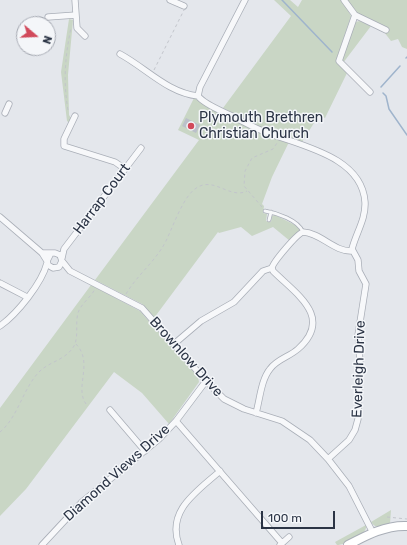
<!DOCTYPE html>
<style>
body{margin:0}
#map{position:relative;width:407px;height:545px;overflow:hidden;background:#e4e7ec;font-family:Rubik,sans-serif}
canvas{display:block}
.north{position:absolute;left:16px;top:16px;width:40px;height:40px;box-sizing:border-box;background:#f4f6f9;border:1px solid #a4a8b1;border-radius:50%;rotate:109deg;font-size:11px;font-weight:700;line-height:16px;text-align:center;color:#2b3445}
.north::after{content:'';display:block;margin:auto;width:14px;height:18px;background:#d1495b;clip-path:polygon(50% 0,100% 100%,50% 72%,0 100%)}
.scale{position:absolute;left:261px;top:511px;width:74px;height:18px;box-sizing:border-box;border:2px solid #2b3445;border-top:0;padding-left:5px;font-size:12px;line-height:14px;white-space:nowrap;color:#2b3445;-webkit-text-stroke:3px #f4f6f9;paint-order:stroke}
</style>
<div id="map">
<canvas width="407" height="545"></canvas>
<div class="north">N</div>
<div class="scale">100 m</div>
</div>
<script>
const context = document.querySelector('canvas').getContext('2d');
context.lineJoin = 'round';
function paint(path, color) {
  context.fillStyle = color;
  context.fill(path, 'evenodd');
}
function strokePath(path, color, width, dash) {
  context.strokeStyle = color;
  context.lineWidth = width;
  context.lineCap = dash ? 'butt' : 'round';
  context.setLineDash(dash || []);
  context.stroke(path);
}
function write(font, color, halo, rows, align = 'center') {
  context.font = font + ' Rubik,sans-serif';
  context.lineWidth = 3;
  context.setLineDash([]);
  context.textBaseline = 'middle';
  context.strokeStyle = halo;
  context.fillStyle = color;
  for (const [text, x, y, turn = 0] of rows) {
    context.save();
    context.translate(x, y);
    context.rotate((+turn || 0) * Math.PI / 180);
    context.textAlign = isNaN(turn) ? turn : align;
    if (halo) context.strokeText(text, 0, 0);
    context.fillText(text, 0, 0);
    context.restore();
  }
}
paint(new Path2D(`
 M274,0H290L298,7L302,0H342L351,16L337,58L347,73L325,118L319,115L302,142L263,128L223,108L291,16Z
 M346,0H407V49L402,47L398,39L391,41L384,32L358,14Z
 M69,19L73,20L68,75L69,115L71,118L70,123L67,121L61,72Z
 M360,21L371,26L343,63L342,61L355,22Z
 M194,98L254,130L289,142L272,177L262,204L264,206L263,213L267,214L266,221L271,222L272,216L275,215L297,226L300,231L290,241L273,227L252,236L241,227L219,233L218,232L154,318L142,304L95,280L199,140L178,130Z
 M91,285L140,311L198,377L199,382L169,424L142,393L114,372L26,489L0,516V408Z
 M391,510L390,524C383,526 376,530 371,522Z
 M366,525V528C364,536 345,545 337,545L335,542Z`), '#c9d6c5');
strokePath(new Path2D(`
 M282,0L332,52
 M406,58L407,57
 M381,87L400,66
 M383,93L386,96L389,109L407,135`), '#9fb4cc', 1.5);
paint(new Path2D(`
 M186,118L200,125L196,133L182,126Z`), '#bbc0ca');
const lane = new Path2D(`
 M265,211C277,213 298,220 303,232
 M269,220L271,212`);
const street = new Path2D(`
 M75,0L77,28L85,36
 M170,0L184,6
 M245,0L200,87L198,96C205,105 222,111 232,116C244,122 256,129 268,133C302,146 362,157 365,202C366,219 356,233 352,249L358,260L359,271L366,284L358,335L360,362L358,419L355,430L349,440L328,459
 M344,0L355,15L386,30
 M355,15L339,61L370,92
 M48,17L76,15
 M120,54C146,68 168,93 198,96
 M5,113L9,104
 M75,116L64,139V146L115,162L125,169
 M0,217L42,253L47,261
 M42,253H55L60,255L62,261L59,267L53,268L48,265L47,261L50,255
 M62,258L64,249L141,148
 M62,261L70,271L142,308L206,381L224,399L244,409L282,421L310,440L328,459L349,486L373,533
 M272,268C273,262 297,234 303,232C321,233 334,252 352,251
 M0,283L27,297
 M0,326C17,314 42,283 47,263
 M174,344L201,321L234,302L263,271L272,268
 M110,410L145,451
 M256,413C260,399 261,380 270,369C277,359 289,357 298,349C334,317 296,294 273,271L272,268
 M176,421L282,543
 M42,545L82,502L159,439L176,421L206,381
 M179,545C166,510 198,491 220,471
 M280,545L289,537`);
const secondary = new Path2D(`
 M348,545C367,535 386,525 407,526`);
strokePath(lane, '#a9aeb7', 4.5);
strokePath(street, '#a9aeb7', 7);
strokePath(secondary, '#a9aeb7', 10);
strokePath(new Path2D(`
 M154,70L184,10
 M68,110C63,82 65,56 71,28
 M262,207L244,186L245,171L252,158L273,149L277,143
 M126,294C136,277 151,265 162,248C172,233 182,193 200,186C216,179 231,199 247,191
 M76,344C94,363 74,387 86,404
 M0,432C18,417 22,391 38,373C49,361 65,361 74,346C79,336 75,324 78,313C80,305 91,297 95,289
 M387,517L407,519`), '#c2c5cb', 1, [3, 3]);
strokePath(lane, '#f7f8fa', 3);
strokePath(street, '#f7f8fa', 5.5);
strokePath(secondary, '#fff', 8);
for (const [x, y, r, color] of [
 [191,126,4,"#d1495b"]
]) {
  const dot = new Path2D();
  dot.arc(x, y, r, 0, 2 * Math.PI);
  context.fillStyle = color;
  context.fill(dot);
  strokePath(dot, '#f4f6f9', 1.5);
}
write('14px', '#2b3445', '#f4f6f9', [
 ["Plymouth Brethren",199,118],
 ["Christian Church",199,134]
], 'left');
write('14px', '#2b3445', '#f4f6f9', [
 ["Harrap Court",102,199,-53],
 ["Brownlow Drive",186,357,48],
 ["Everleigh Drive",359,369,-88],
 ["Diamond Views Drive",117,473,-42]
]);
</script>
